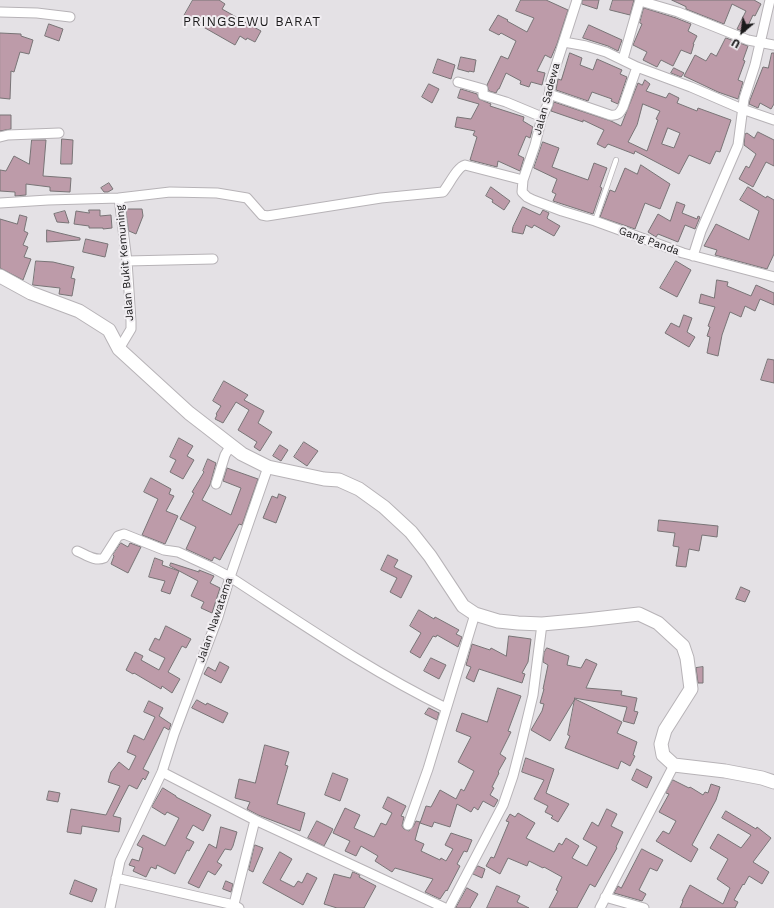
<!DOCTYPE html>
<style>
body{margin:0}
#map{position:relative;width:774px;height:908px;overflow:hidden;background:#e4e1e5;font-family:"Work Sans",sans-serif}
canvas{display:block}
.north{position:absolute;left:722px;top:12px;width:40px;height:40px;-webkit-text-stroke:3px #f1eef2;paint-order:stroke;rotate:209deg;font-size:11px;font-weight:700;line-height:16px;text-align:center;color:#1b1a1b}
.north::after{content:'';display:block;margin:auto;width:14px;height:18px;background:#1b1a1b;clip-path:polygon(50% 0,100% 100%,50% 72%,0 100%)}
</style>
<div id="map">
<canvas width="774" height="908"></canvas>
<div class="north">U</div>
</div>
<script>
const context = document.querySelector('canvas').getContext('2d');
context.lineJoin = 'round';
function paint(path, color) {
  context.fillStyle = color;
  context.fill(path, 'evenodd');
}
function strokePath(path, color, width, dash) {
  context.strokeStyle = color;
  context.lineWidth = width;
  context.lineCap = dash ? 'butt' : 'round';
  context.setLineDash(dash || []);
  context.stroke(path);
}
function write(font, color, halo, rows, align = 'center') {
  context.font = font + ' "Work Sans",sans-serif';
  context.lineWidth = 4;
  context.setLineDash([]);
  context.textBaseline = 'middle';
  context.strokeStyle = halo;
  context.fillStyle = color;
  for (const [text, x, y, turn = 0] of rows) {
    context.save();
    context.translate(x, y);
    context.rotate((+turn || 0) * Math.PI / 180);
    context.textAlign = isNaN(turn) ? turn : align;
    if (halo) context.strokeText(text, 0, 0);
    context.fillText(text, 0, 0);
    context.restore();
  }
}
const building = new Path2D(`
 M193,0H219L225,4L222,9L261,31L255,42L247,38L246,40L240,36L235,45L184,16Z
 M521,0H546L568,10L557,44L551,58L545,55L537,71L545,73L542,85L531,82L529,87L520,84L521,81L506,73L499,89H498L496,93L489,91L487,85L501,56L508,59L516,41L501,33L499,35L489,30L498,15L508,20L507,21L527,32L534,18L516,11Z
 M583,0H599L597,9L582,4Z
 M613,0H634L630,15L610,10Z
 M672,0H754L761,4L755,16L753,15L745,32L737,29L746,11L732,4L724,24L686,9V7Z
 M644,8L676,18L691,24L688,31L697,36L693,44H694L691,54L681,50L673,66L661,60L657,67L643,60L647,52L633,45L642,24L640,23Z
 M49,24L63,29L59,41L45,36Z
 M589,25L622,40L618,51L608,46L583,38Z
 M0,33L21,34V36L33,40L29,54L20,52L14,72L11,71L10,99L0,98Z
 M726,38L748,46L743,60L745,61L738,80L743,82L738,99L718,92L684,76L695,55L706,61L711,53L716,56Z
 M570,53L582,58L580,65L593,70L597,59L622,70L620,74L627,77L618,104L611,101L612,99L592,92L588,101L556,90L558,79L561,80Z
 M772,53H774V104L771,109L760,103L758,108L749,104L750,100L763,67L768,68Z
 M461,57L476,60L474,72L469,71V72L458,69Z
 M438,59L455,65L451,79L433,73Z
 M674,68L684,73L681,77L671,73Z
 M645,80L650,84L646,91L666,98L669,93L679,98L677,103L697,111L698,108L731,120L720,152L716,151L710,164L689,155L679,174L635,151L634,154L608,144L605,148L597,144L604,130L583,120V122L551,111L554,102L611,121L621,126L638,83L642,85ZM643,104L660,111L656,119L658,120L647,151L628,142L637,125ZM668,128L680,133L674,148L662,144Z
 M429,84L439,89L432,103L422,97Z
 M461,89L477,94L479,99L491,104L490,106L524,117L523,121L533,127L530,138L526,136L518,155L524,158L520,171L498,161L497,167L470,160L477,137L473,135L475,131L455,127L457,117L471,119L479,104L458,98Z
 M0,115H11V129L0,131Z
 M758,132L774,140V166L766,162L753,187L739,179L746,166L749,168L756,154L744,145L745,134L747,133L754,138Z
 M62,139L73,140L72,164H61Z
 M32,140H46L43,176L71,178L70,192L50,191V187L26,184V195L15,196V192L0,191V170L6,171L14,156L29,164Z
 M543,142L559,148L552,167L588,180L594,163L607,168L600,187L602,188L593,214L553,201L556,194L552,192L557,179L534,168Z
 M641,165L670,184L660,209L645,203L635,229L600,217L610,190L615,192L625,168L637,174Z
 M109,183L113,189L108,192H104L101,188Z
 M491,187L510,201L504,210L492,202L493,200L486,196Z
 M748,187L766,198L767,196L774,200V254L767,269L715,255L717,250L704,246L716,224L749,240L759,211L740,200Z
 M677,202L685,205L682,213L697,219L698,216L700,217L695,229L685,225L678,242L658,234L656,237L648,232L658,214L670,221Z
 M523,207L540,215L543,210L549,213L547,218L548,219L560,226L554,236L534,225L532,228L526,225L523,234L512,232L513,227Z
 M126,209H142L143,216L136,234L129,231Z
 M89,210H100V216L111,215L112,228L103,229V228H89V226L74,224L76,211L89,213Z
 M65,211L69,223L57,222L54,214Z
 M20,215L27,217L24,231L28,233L23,245L28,247L24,257L31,259L23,280L0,268V219L17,224Z
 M47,230L80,238V240L47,242Z
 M86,239L108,244L105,257L83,252Z
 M36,261L53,262L74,267L71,278L75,279L72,296L59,294L60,288L33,285Z
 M676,261L691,270L677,297L660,288Z
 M717,280L728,282L727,286L751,296L756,285L774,293V305L760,299L755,311L745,306L741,317L730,312L722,335L718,356L707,353L710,337L707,336L710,327L708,326L715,307L699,303L701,294L714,298Z
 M684,315L692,318L687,332L695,337L689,347L665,333L671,323L679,327Z
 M768,359L774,360V383L761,380Z
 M224,381L248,395L244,400L264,411L258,423L272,432L260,451L254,447L257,442L238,430L249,410L236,402L223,423L215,419L217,415L216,414L221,406L213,401Z
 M179,438L193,446L187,456L194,460L183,479L170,472L176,460L170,457Z
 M304,442L318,451L307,466L294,457Z
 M280,445L288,450L281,461L273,456Z
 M208,459L216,463L210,485L202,500L231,515L241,488L223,481L227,468L258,479L242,525L239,524L220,560L214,557L212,561L186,549L196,527L180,519L194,493L192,492L204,472L203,471Z
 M151,478L171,489L169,494L174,496L166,511L178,516L165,544L142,535L158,499L144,492Z
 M279,494L286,497L276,523L263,518L272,496L277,498Z
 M659,520L718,526L717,537L702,535L699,551L689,549L686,567L676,566L679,547L673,546L675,533L658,531Z
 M121,543L128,547L130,543L141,547L128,573L111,564L114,556L113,555Z
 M388,555L398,560L394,567L412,576L401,598L390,592L397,578L381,570Z
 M155,558L163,561L162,565L179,571L170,594L161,591L165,581L149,577Z
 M171,563L199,572V570L214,576L210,583L220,588L212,613L201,608L204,602L191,596L198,581L170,566Z
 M741,587L750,591L745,602L736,599Z
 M419,610L434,619L435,617L459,630L456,634L462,637L458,647L437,635L436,637L433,636L420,658L410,652L421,633L410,626Z
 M166,626L191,639L186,648L182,646L168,672L180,679L172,693L162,686L161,689L134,673L133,674L126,670L135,652L143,656L141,660L159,670L165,658L149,650L155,638L159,640Z
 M509,636L531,639L528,662L522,673L525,674L522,683L479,669L474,682L466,678L471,667L466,665L472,644L490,650L491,648L506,656Z
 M547,648L569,656L567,665L581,668L586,659L597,664L586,688L622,691L621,695L637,698L634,711L638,712L634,724L623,721L627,707L574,698L575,699L550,741L531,730L542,711L544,704L540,703L544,689H543L548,665L543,662L544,653Z
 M431,658L446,665L439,679L424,671Z
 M220,662L229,667L221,683L204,674L208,667L215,671Z
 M703,667V683H698L696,668Z
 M498,688L521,696L508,731L511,732L500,754L506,758L498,772L499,773L492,787L494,788L490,795L498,800L494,807L483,801L478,810L474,807L471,812L457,804L450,827L434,822L432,827L420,823L426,806L431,807L440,790L456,799L461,789L464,791L474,771L458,762L471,737L456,731L462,713L487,722Z
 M575,699L622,722L617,733L637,742L633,755L635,756L630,766L621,761L618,769L565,748L570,736L568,735Z
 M197,700L206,705L207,703L228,713L223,723L192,708Z
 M149,701L163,708L159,716L171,724L169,730L164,727L143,769L149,772L145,780L143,778L137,789L129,785L113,816L121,818L119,832L82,826L81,834L67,832L71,809L106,815L120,786L108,782L111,772L119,762L129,770L136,756L127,752L134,735L144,740L155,717L144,712Z
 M429,708L439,713L437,720L425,714Z
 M265,745L289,752L285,765L288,766L277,804L305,813L300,831L258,815L247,809L250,802L235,798L239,779L255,783Z
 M526,758L554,769L546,793L569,804L558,822L551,818L553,816L545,812L548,806L534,799L544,780L522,772Z
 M637,769L652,777L647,788L632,780Z
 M333,773L348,779L340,801L325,795Z
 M673,780L689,788L690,787L703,795L705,792L708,793L711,784L720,787L716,800L692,845L698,849L691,862L656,841L663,831L669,834L676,821L659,812L669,794L666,793Z
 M163,788L176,796V797L211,815L203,831L193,825L186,838L194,842L189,851L187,850L175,874L157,865L156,869L151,867L146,877L133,871L135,867L129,865L132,859L139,861L143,848L137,845L143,835L165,846L179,818L167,812L165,815L152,807Z
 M49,791L60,793L58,802L47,800Z
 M388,797L406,806L401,816L404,817L402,826L404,829L409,831L413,827L416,821L420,822L415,840L424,844L421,851L440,860L441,858L446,861L453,849L445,845L451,833L472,840L467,852L464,851L457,864L460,866L447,891L446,890L440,899L425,892L433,879L395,868L392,872L375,861L378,856L361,846L356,856L345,851L350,841L333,833L345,808L360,815L354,828L374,837L381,823L386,825L392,813L383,808Z
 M607,809L617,814L611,826L623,832L616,847L617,848L595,887L590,884L577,908H549L558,891L556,890L562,877L544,867L543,868L529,861L527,866L508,858L500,874L486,866L491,857L494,858L509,822L506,821L510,814L515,817L518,813L535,823L526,838L554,852L559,843L562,845L566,838L579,846L572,858L587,866L597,847L583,839L592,822L598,826Z
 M726,811L756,829L757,827L771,838L753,862L769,872L762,884L749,876L744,885L743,884L734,900L738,902L735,908H680L683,901H682L690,885L723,904L730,888L717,879L728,859L710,848L718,834L741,848L751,835L722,818Z
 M317,821L333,829L324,846L308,838Z
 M221,827L237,832L233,846L231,850L225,849L217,862L222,865L215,875L208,871L199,888L188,883L209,844L216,848Z
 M255,845L263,848L253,872L249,870Z
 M642,849L663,860L657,871L650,868L639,890L646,894L642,901L614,893L618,886L621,888Z
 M280,852L292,859L280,880L294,887L298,881L302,883L307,873L317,878L303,905L263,883Z
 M478,866L485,869L482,878L473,874Z
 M353,872L360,875L359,877L376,886L364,908H337L324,904L334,874L350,878Z
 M75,880L97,889L92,902L70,894Z
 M226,881L233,884L231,892L223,889Z
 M497,886L520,896L517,902L529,908H487Z
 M467,888L478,894L470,908H456Z`);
paint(building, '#bd9ba9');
strokePath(building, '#787476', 1);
const lane = new Path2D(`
 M595,221L616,160`);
const street = new Path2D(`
 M577,0L551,81L548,104L542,117L535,145L523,180L522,192L527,197L533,200L562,211L595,221L683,253L774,277
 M640,1L678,12L748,40L774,45
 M0,12L37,13L70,17
 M564,42L586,46L606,52L637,67L691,87L742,109L774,120
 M623,59L640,0
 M458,82L483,89V95L506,102L542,117
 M549,94L610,115C618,116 620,113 623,107L637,67
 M0,137L8,135L59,133
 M0,203L48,200L119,198L170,192L217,193L247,198L262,215L267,216L381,198L443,192C449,185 457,167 465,165L523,180
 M693,256L701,231L738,145L744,99L755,65L770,0
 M127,261L213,259
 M119,349L131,329V321L127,261L119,198
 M216,484L225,455L231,445
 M77,551C85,554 95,562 104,558L118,536L124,534L164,550L178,552L213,568L230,577C301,623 370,671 446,708
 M162,772L255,820L445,908
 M408,825L428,769L475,614
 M116,878L234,905L239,908
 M605,897L644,908
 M110,908L120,861L162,772L174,734L218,617L230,577L268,467
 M233,908L255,820
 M449,908L503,805L513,776L521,745L533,695L542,624
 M600,908L674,765`);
const secondary = new Path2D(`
 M0,276L31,293L79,311L109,330L119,349L189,413L242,454L268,467L324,479L339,480L359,489L384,507L411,532L430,556L463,606L475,614L498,621L518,623L542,624L586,620L639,614L658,623L683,646L687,658L691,689L665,730L661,744L663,755L674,765L725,771L762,778L774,782`);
strokePath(lane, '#b7b3b7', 6);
strokePath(street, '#b7b3b7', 11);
strokePath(secondary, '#b7b3b7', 15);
strokePath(lane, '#fff', 4.5);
strokePath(street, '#fff', 9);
strokePath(secondary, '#fff', 13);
write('11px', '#1b1a1b', '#f1eef2', [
 ["Jalan Sadewa",547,99,-75],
 ["Gang Panda",649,241,20],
 ["Jalan Bukit Kemuning",125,263,-95],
 ["Jalan Nawatama",215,620,-71]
]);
context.letterSpacing = '1px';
write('13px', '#1b1a1b', '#f1eef2', [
 ["PRINGSEWU BARAT",252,22]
]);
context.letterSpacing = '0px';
</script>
